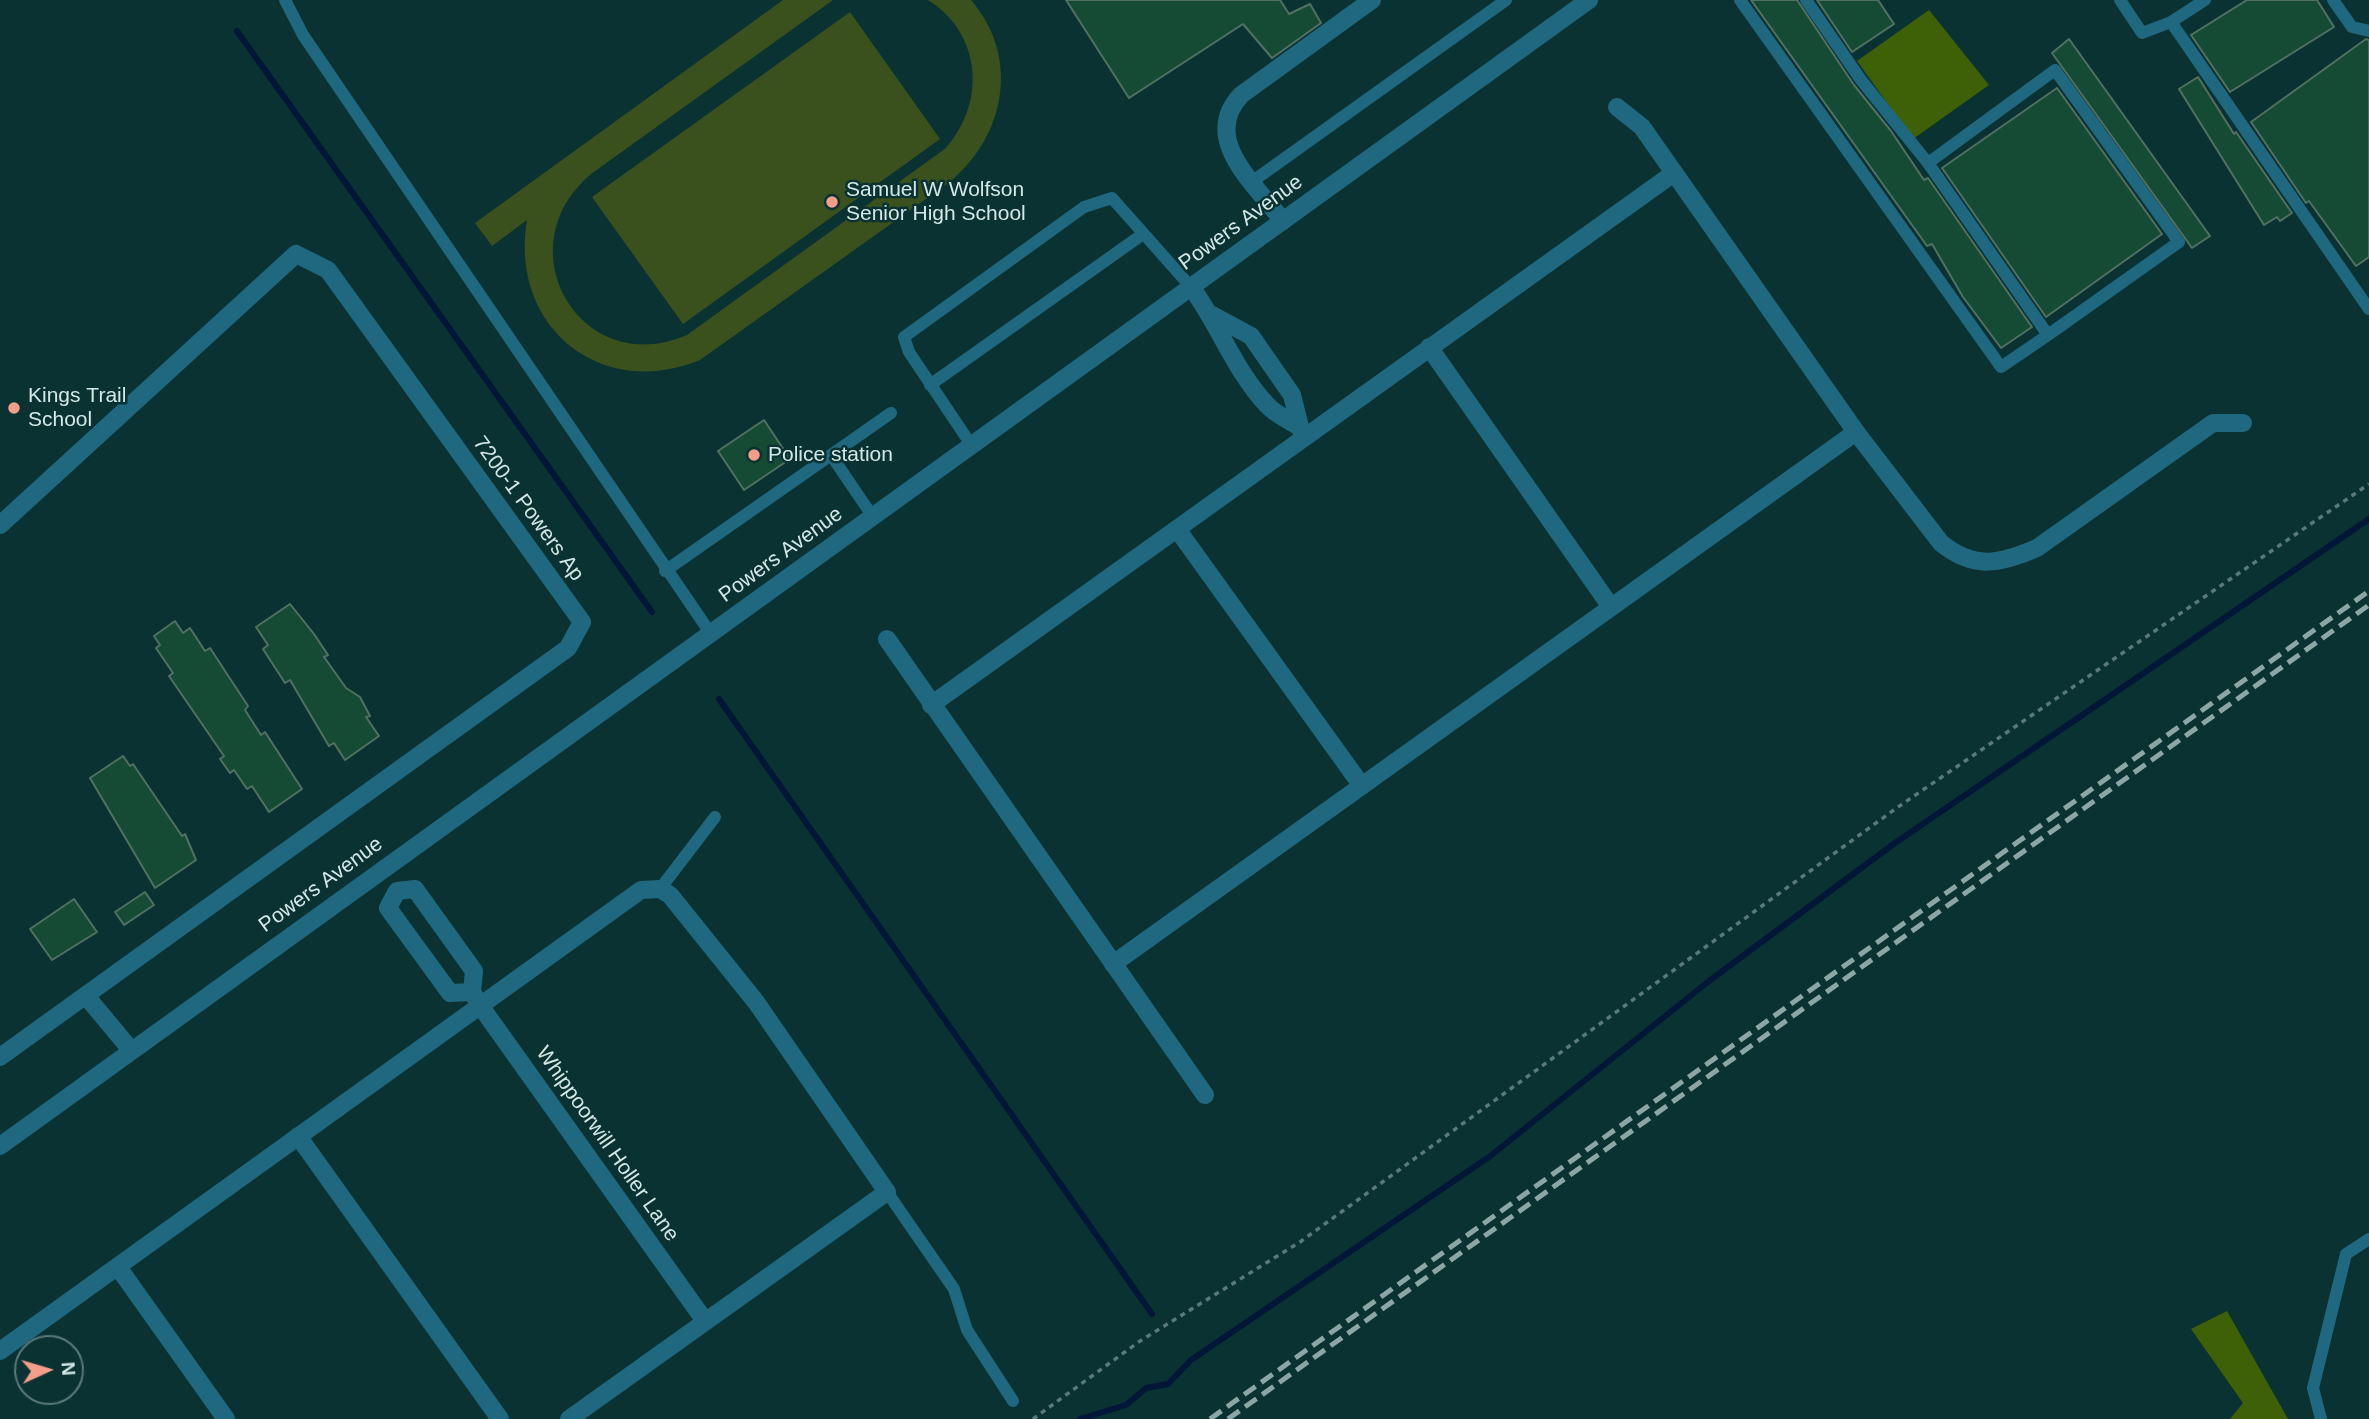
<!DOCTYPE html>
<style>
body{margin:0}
#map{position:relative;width:2369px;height:1419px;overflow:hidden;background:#0b3232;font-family:Helvetica,sans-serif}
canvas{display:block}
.north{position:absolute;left:14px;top:1335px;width:70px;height:70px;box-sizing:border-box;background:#0b3232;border:2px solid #5b7a7a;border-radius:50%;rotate:86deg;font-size:19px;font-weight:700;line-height:28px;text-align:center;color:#d3e7e6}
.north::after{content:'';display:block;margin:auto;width:24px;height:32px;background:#f49e89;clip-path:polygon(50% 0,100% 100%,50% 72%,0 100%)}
</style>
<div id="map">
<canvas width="2369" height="1419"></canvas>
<div class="north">N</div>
</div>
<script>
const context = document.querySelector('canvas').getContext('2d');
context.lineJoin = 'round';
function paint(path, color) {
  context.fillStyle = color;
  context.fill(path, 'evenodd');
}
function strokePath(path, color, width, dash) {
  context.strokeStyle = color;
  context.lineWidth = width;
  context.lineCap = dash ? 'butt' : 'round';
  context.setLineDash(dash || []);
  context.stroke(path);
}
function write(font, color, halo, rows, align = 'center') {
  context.font = font + ' Helvetica,sans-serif';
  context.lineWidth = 5;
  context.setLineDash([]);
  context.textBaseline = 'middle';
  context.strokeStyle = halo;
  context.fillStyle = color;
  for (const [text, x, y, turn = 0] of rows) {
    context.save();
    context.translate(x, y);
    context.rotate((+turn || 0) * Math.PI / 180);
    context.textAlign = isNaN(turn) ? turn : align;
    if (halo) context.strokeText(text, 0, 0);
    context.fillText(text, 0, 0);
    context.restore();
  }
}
paint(new Path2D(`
 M783,0H833L591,174C503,248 581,381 687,335L946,148C986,102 982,34 928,0H971C1020,57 1006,134 951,181L700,360C600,401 509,326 527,220L492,246L475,223Z
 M850,12L940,139L683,324L592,197Z`), '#3a511e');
paint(new Path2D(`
 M1929,10L1989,85L1913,139L1857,61Z
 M2227,1311L2288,1419H2230L2243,1403L2191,1329Z`), '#3e6007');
strokePath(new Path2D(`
 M237,31L652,612
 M719,699L1152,1314
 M1080,1419L1126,1405L1146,1388L1168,1384L1191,1360L1489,1157L1709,981L1895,843L2369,519`), '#021637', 6);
const building = new Path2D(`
 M1066,0H1280L1289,14L1310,4L1321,23L1272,58L1243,24L1129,98Z
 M1751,0H1797L1854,85L1891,131L1924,180L1928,178L2032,327L2001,348L1963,297L1932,244L1927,246Z
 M1817,0H1878L1894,24L1852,52Z
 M2247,0H2317L2334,27L2230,92L2191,35Z
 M2069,39L2210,236L2192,248L2052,53Z
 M2366,39L2369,40V257L2356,266L2309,201L2306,203L2251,122Z
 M2198,77L2234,134L2236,132L2292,213L2280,221L2277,217L2264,225L2179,89Z
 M2057,88L2162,234L2046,317L1942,168Z
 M764,420L790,459L744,490L718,451Z
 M290,604L314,634L328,655L324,657L346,688L360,697L370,716L366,717L379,736L345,760L334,743L329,746L290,680L285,683L263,649L268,645L256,627Z
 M175,621L183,633L190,628L205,651L210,648L248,706L245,710L261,735L265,732L302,789L269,812L252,786L247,789L234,770L230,773L220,759L224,756L169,676L173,673L156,648L160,645L154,636Z
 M123,756L130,766L133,764L182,836L185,834L196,860L155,888L90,778Z
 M145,892L154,905L124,925L115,912Z
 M74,899L97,932L52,960L30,929Z`);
paint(building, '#154b35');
strokePath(building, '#527061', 2);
strokePath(new Path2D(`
 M1033,1419L1140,1341L1300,1242L1898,807L2369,484`), '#5a7979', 3.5, [5, 5]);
strokePath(new Path2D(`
 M285,0L303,35L711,634
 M1740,0L2001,367L2048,335
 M1806,0L1861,80L1928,163L2048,335L2179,242L2055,70L1928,163
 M2120,0L2142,33L2171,22L2369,309
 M2333,0L2352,27L2369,31
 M2171,22L2205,0
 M1253,181L1506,0
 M930,385L1143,234
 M972,446L909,352L904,337L1084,207L1112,198L1191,287
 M831,455L873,517
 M665,571L891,413
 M660,889L715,817
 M887,1192L954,1289L967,1330L1013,1401
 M2321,1419L2313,1388L2346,1254L2369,1239`), '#206780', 12);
strokePath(new Path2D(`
 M1617,107L1642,127L1856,432L1941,543C1974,570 2000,564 2037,548L2213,423H2243
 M1283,221C1255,184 1200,139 1241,95L1372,0
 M1191,287C1219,324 1234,370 1267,405C1275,414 1288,420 1298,426
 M1212,315L1251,336L1292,395L1301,431
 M1429,347L1611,607
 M0,525L296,254L328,270L582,622L568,648L0,1057
 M1177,529L1362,786
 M887,639L1205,1095
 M931,705L1674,173
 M397,891L415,889L474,971L472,992L479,1004L705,1321
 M397,891L388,908L450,993L472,992
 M1113,964L1856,432
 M86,996L131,1050
 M298,1136L500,1419
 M118,1267L226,1419
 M0,1351L641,890L660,889L670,895L756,1002L887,1192L569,1419`), '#206780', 18);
strokePath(new Path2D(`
 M0,1146L1589,0`), '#206780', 18);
strokePath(new Path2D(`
 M1210,1419L2369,591
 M1228,1419L2369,605`), '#8ba6a5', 5, [14, 7]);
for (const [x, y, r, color] of [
 [832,202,7,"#f49e89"],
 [14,408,7,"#f49e89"],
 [754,455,7,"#f49e89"]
]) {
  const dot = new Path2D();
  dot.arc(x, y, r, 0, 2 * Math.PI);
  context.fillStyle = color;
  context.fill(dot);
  strokePath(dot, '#0b3232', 2.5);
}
write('21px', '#d3e7e6', '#0b3232', [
 ["Samuel W Wolfson",846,190],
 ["Senior High School",846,214],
 ["Kings Trail",28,396],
 ["School",28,420],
 ["Police station",768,455]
], 'left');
write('21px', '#d3e7e6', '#0b3232', [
 ["Powers Avenue",1241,223,-36],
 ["7200-1 Powers Ap",528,509,54],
 ["Powers Avenue",781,555,-36],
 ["Powers Avenue",321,885,-36],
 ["Whippoorwill Holler Lane",607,1144,55]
]);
</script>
